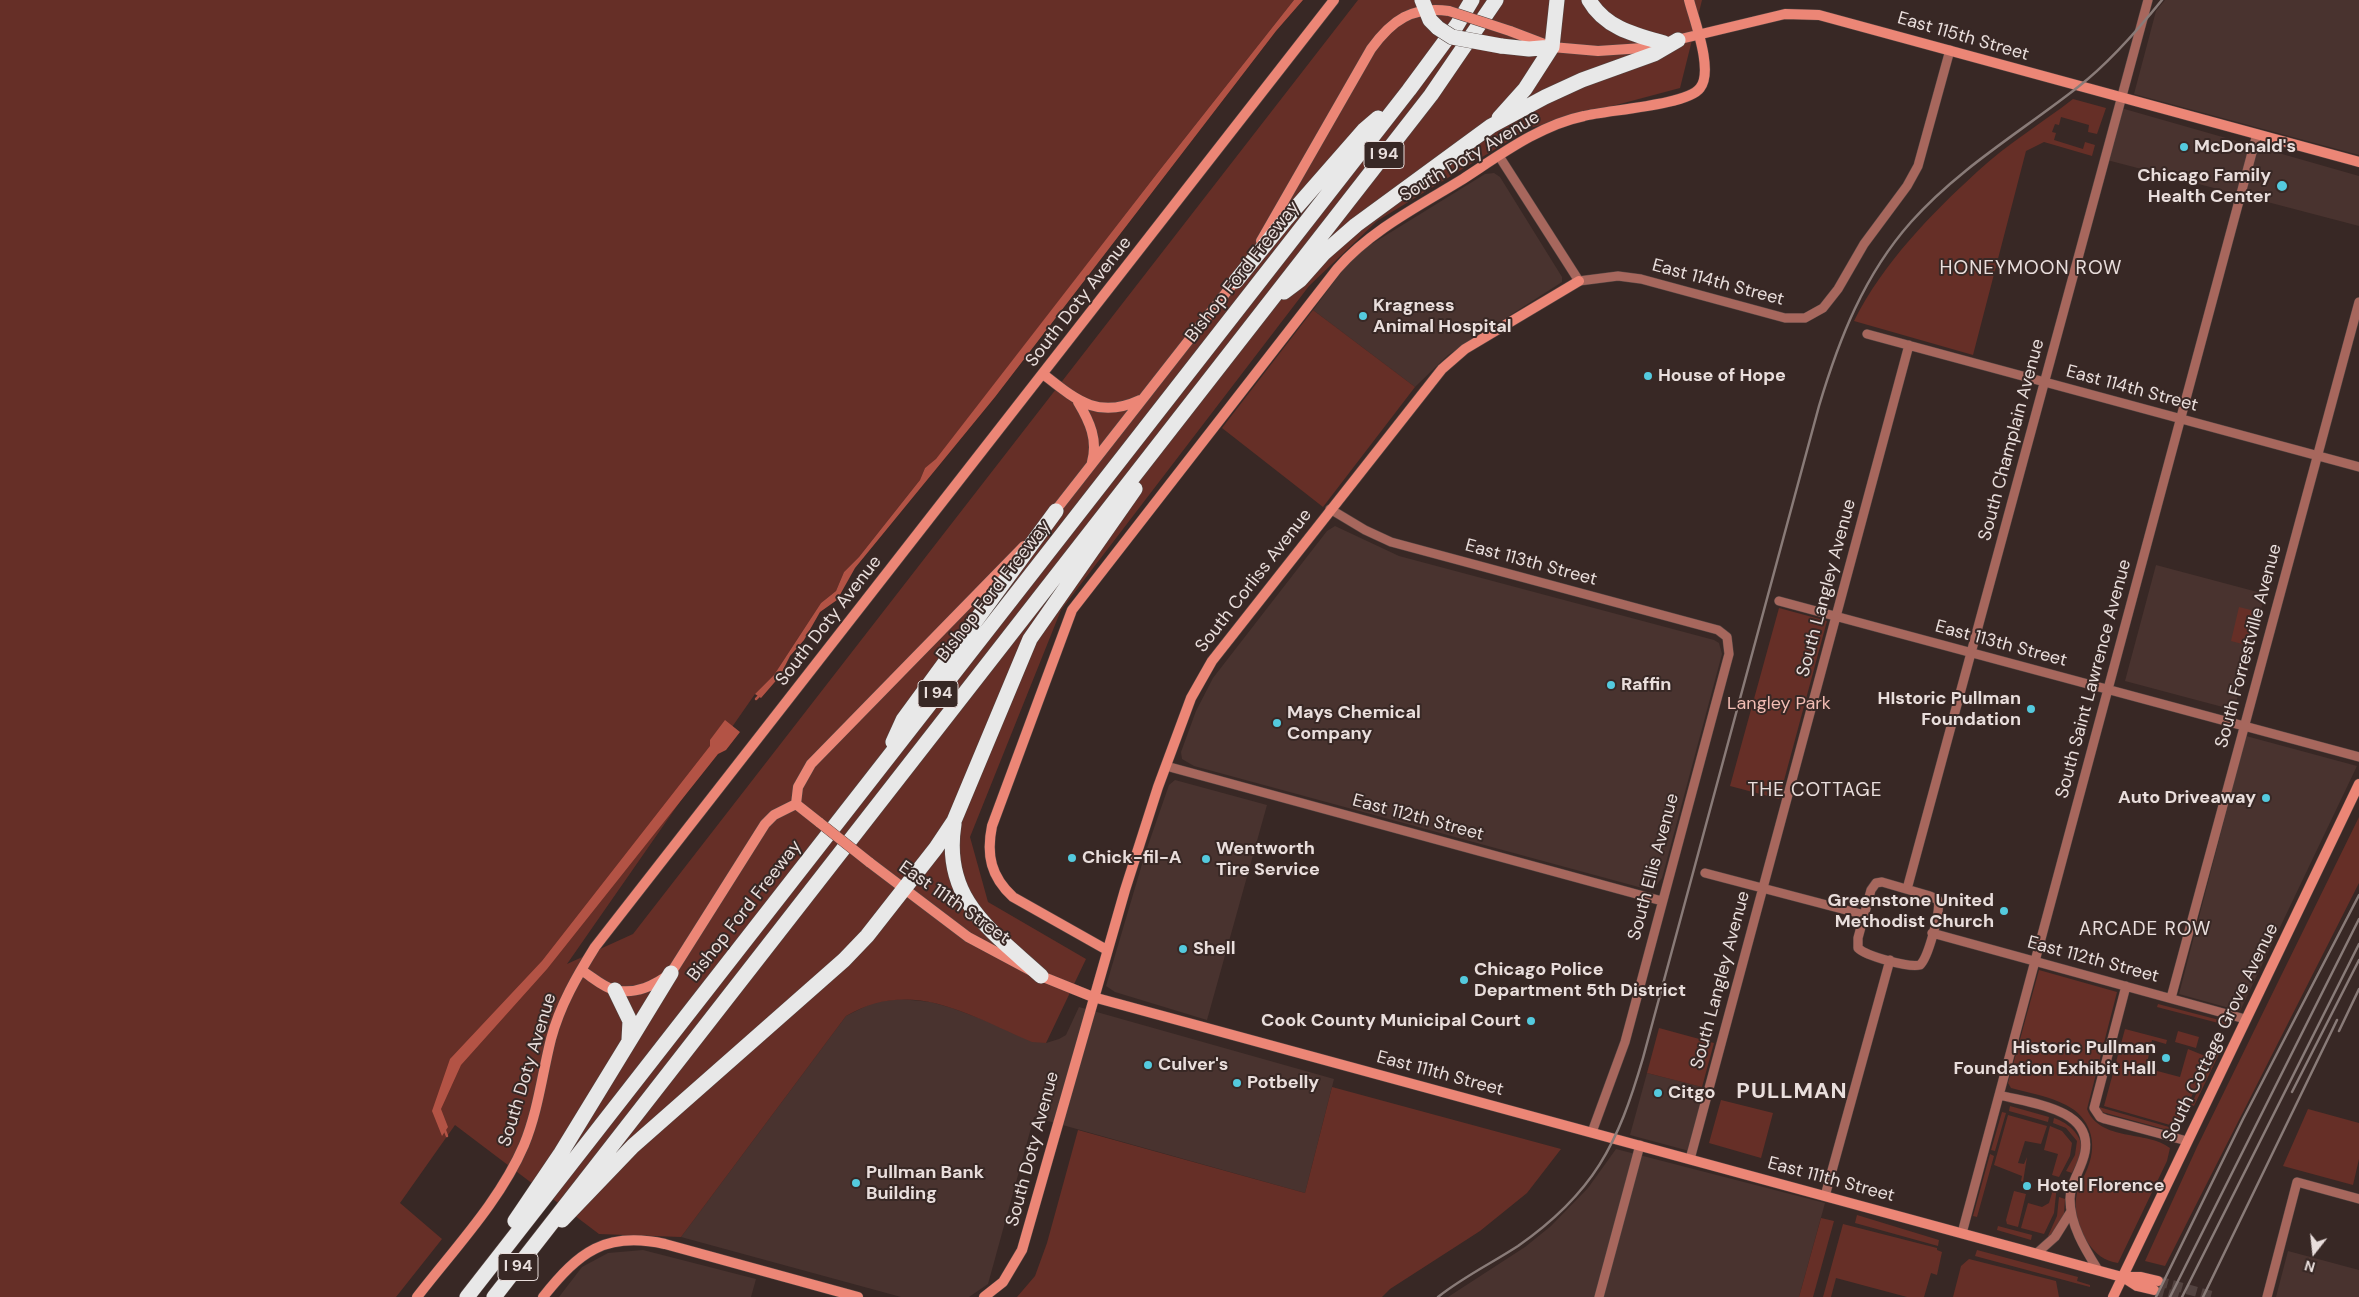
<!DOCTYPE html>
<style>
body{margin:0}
#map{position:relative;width:2359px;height:1297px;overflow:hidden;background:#382825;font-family:"DM Sans",sans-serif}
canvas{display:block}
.north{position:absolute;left:2289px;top:1227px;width:50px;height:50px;-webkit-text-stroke:4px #382825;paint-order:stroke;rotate:196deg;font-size:14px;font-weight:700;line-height:20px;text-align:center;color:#e9dedc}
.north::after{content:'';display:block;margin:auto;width:18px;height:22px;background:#e9dedc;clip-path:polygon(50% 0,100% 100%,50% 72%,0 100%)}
</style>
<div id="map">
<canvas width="2359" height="1297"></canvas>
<div class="north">N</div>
</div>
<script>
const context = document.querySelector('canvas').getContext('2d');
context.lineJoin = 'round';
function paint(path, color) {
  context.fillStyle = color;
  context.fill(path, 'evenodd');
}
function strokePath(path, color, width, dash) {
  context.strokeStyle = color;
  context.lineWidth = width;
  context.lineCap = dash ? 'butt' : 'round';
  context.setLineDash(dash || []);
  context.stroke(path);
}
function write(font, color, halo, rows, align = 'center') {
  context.font = font + ' "DM Sans",sans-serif';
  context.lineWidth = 4;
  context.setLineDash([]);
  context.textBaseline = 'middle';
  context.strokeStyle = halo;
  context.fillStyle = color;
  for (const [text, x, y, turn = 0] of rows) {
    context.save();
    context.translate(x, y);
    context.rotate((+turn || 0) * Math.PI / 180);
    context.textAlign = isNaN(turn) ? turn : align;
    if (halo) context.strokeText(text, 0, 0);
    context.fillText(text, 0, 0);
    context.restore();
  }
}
paint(new Path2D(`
 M2165,0H2359V155L2134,94L2156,11Z
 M2121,108L2359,176V226L2107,160Z
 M1494,173L1500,177L1562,277V282L1448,355L1415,387L1313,310L1345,267L1362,250L1485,174Z
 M1335,526L1399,556L1714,640L1719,643L1722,654L1662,878L1655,887L1646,889L1194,766L1182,759L1181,752L1196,711L1213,678L1327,531Z
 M2156,565L2265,594L2234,710L2125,681Z
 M2246,736L2357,766L2240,1011L2179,994Z
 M1175,780L1267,805L1207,1020L1115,992L1106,986L1145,854L1169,785Z
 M901,999L931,1002L952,1008L1046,1043L1059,1039L1066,1035L1079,1007L1334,1079L1305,1193L1034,1117L988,1284L969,1297H901L681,1237L846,1016L874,1002Z
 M1647,1073L1710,1089L1693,1152L1630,1135Z
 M1616,1149L1825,1203L1799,1297H1448L1525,1247L1551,1226L1588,1188Z
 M643,1250L756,1279L751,1297H559L582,1267L608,1253Z
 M2288,1251L2359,1270V1297H2276Z`), '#49332f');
paint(new Path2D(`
 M0,0H1294L1159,171L936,460L925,468L920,480L859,557L844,572L836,591L821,603L774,675L755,694L567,964L633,934L1358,0H1702L1680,88L1530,128L1377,221L1309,286L1061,610L970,837L988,902L1086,959L1046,1043L1032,1042C970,1016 912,977 846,1016L681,1237L599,1234L455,1125L400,1203L442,1239L396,1297H0Z
 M2073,99L2106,108L2097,134L2088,132L2089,125L2061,117L2059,125L2055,124L2052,132L2056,133L2054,140L2083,149L2085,142L2095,145L2092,156L2044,142L2026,151L1973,355L1854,321C1883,263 1931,214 1978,171C2007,144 2042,123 2073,99Z
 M1313,310L1415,387L1323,507L1222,428Z
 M2239,607L2255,611L2246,645L2231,641Z
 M1779,608L1827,621L1779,799L1730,786Z
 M2359,817V883L2165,1266L2145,1261L2197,1147Z
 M2039,970L2117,992L2087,1109C2100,1142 2147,1130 2170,1148L2167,1161L2118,1263C2104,1261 2096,1254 2088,1243C2079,1231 2074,1213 2076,1199C2077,1187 2084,1178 2088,1167C2098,1142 2090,1117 2066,1105C2049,1096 2029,1093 2011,1088L2008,1083Z
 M2158,1004L2227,1022L2226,1025L2157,1007Z
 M1659,1028L1714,1043L1702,1087L1647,1073Z
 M2125,1029L2167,1040L2166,1044L2152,1040L2146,1068L2180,1077L2188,1049L2210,1058L2177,1127L2104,1106Z
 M2178,1031L2199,1037L2196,1048L2175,1042Z
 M2216,1052L2219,1054L2194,1106L2191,1105Z
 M1332,1087L1561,1149L1527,1193L1480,1231L1390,1289L1382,1297H1017L1035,1276L1047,1243L1078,1130L1305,1193Z
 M1721,1100L1773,1113L1761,1158L1709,1143Z
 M2010,1106L2049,1117L2048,1122L2009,1111Z
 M2099,1107L2176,1129L2175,1132L2102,1112Z
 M2308,1109L2359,1123V1159L2353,1185L2283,1166Z
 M2002,1112L2006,1113L1995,1151L1991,1150Z
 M2008,1115L2047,1126L2041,1144L2025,1141L2018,1163L2024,1164L2027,1157L2023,1182L2021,1181L2022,1176L1994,1165Z
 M2054,1118C2069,1123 2085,1137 2081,1154C2079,1161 2074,1167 2072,1173L2066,1171L2075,1155L2077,1141L2066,1128L2053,1123Z
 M2050,1126L2062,1131L2072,1143L2070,1156L2059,1177L2052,1175L2058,1154L2044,1150Z
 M1990,1154L1994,1156L1977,1217L1973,1216Z
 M2050,1183L2057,1185L2054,1213L2044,1234L2021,1228L2028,1203L2042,1207L2049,1203L2052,1193L2049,1188Z
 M2014,1191L2026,1194L2018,1227L2007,1224L2006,1220Z
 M2059,1197L2065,1199L2064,1215L2051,1237L2048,1236L2057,1216Z
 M1857,1215L1939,1240L1938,1246L1855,1223Z
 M1821,1218L1834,1221L1813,1297H1799Z
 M1843,1224L1937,1248V1250L1942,1252L1937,1275L1931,1273L1924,1297H1907L1836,1278L1831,1297H1823Z
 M1998,1226L2032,1235L2031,1240L1997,1230Z
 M1977,1250L2078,1277L2077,1281L2090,1285V1287L1975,1256Z
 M1969,1259L2056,1281L2059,1297H1953L1961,1266Z`), '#662f27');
paint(new Path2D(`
 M1294,0H1303L1276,31L995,397L855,568L837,600L820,612L804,640L790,656L780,676L761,698L755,694L774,675L821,603L836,591L844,572L859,557L920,480L925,468L936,459L1159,171Z
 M725,720L740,732L726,750L718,754L547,969L461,1065L441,1109L448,1127L442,1136L432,1111L450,1059L542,961L710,746V740Z`), '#b35345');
strokePath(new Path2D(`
 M756,699L761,694
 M444,1128L447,1136`), '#b35345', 2.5);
strokePath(new Path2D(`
 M2158,1281L2215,1297
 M2154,1290L2179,1297`), '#534340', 10, [10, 5]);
const street = new Path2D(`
 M1499,156L1579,281L1618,276L1641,279L1785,318H1805L1823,308L1838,289L1864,244L1907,186L1918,166L1950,50
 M1867,334L2359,467
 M1330,509L1365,530L1391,542L1718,630L1727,637L1729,654L1625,1042L1592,1132
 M1779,601L2359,757
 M1166,766L1662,901
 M1705,873L1865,915
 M1882,882L1930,896L1938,900C1941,911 1928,958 1920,965C1909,968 1866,956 1858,948V938L1871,890L1876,883Z
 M1907,889L2148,0
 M1932,933L2245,1019
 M2126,986L2094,1108L2100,1117L2105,1119L2187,1141
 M2171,998L2359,302
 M1999,1095C2029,1103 2093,1108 2085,1152C2082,1169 2070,1182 2070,1199C2070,1225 2085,1249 2098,1270
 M1690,1159L1909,345
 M1825,1196L1890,960
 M1962,1233L2257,134
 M2037,1253L2055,1237L2070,1213
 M1599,1297L1640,1145
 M2267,1297L2297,1182L2359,1199`);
const secondary = new Path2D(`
 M1510,31L1552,47L1598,51L1643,48L1785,14L1819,15L2359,162
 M1261,241L1371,49C1392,20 1412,6 1449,11
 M1043,374C1075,399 1097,420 1140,400
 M1078,402C1090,422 1098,440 1092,462
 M1052,515L1239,276
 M796,804L798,787L811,764L1024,546
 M796,804L820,823
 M869,862L968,937L1041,976L1093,997L2122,1277H2141L2158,1281
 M1107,950L1013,897C991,877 986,855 992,826L1072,610L1337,269C1371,230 1419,206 1463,179C1500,155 1540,125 1584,116C1608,110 1688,105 1700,88C1714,71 1694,20 1689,0
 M581,970C591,976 604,988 615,990C635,995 656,985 671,973L765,824L774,815L796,804
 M2123,1277L2137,1286L2154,1290
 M417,1297C454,1249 500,1201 524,1145C538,1111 542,1075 551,1039C560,1005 577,976 595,947L1334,0
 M543,1297C579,1252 605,1231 665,1244L858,1297
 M984,1297L1003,1282L1022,1250L1125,890L1158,787L1191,698L1212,661L1442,369L1465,349L1579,281
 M2113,1297L2359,784`);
const highway = new Path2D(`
 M1422,0L1430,20L1438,28
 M1589,0C1605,28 1635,35 1664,43
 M1501,46L1529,49L1552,47
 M1499,118L1525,89L1552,47L1557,0
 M1236,281L1286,219L1364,130L1378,118
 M1284,292L1300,280L1324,253L1356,225L1491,126L1545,97L1582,80L1654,54L1678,40
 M893,742L903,720L1056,511
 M954,824C942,900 991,930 1041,976
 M615,990L630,1021L629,1040
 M562,1220L633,1146L844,960L867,936L936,848L954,821L1030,639L1135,489
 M515,1221L561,1153L671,973
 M467,1297L1409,90L1457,25L1472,0
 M494,1297L1431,95L1496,0`);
strokePath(street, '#544542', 10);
strokePath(secondary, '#544542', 11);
strokePath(highway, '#544542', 16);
strokePath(street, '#a7675d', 9);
strokePath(secondary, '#ec8676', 10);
strokePath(highway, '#e8e8e8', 15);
strokePath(new Path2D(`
 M2339,1031L2359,989
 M2292,1092L2359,960
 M1438,1297C1463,1277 1492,1263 1518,1246C1594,1193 1618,1144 1643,1058L1819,406C1839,339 1864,275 1911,222C1959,168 2022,131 2078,87C2109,63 2137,31 2162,0
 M2156,1297L2243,1119L2359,895
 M2170,1297L2359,919
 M2182,1297L2359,944
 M2203,1297L2337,1020`), '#897b78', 2.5);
const secondaryBridge = new Path2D(`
 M1449,11L1510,31
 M820,823L869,862`);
const highwayBridge = new Path2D(`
 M1438,28L1452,37L1501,46`);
strokePath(secondaryBridge, '#544542', 11, []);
strokePath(highwayBridge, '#544542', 16, []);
strokePath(secondaryBridge, '#ec8676', 10);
strokePath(highwayBridge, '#e8e8e8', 15);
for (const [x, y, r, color] of [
 [2184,147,5,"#54cade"],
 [2282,186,6,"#54cade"],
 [1363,316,5,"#54cade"],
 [1648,376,5,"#54cade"],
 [1611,685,5,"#54cade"],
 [2031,709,5,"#54cade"],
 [1277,723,5,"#54cade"],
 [2266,798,5,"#54cade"],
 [1072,858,5,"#54cade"],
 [1206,859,5,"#54cade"],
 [2004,911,5,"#54cade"],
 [1183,949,5,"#54cade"],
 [1464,980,5,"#54cade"],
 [1531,1021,5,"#54cade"],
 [2166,1058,5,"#54cade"],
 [1148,1065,5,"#54cade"],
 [1237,1083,5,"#54cade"],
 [1658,1093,5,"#54cade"],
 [856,1183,5,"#54cade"],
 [2027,1186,5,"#54cade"]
]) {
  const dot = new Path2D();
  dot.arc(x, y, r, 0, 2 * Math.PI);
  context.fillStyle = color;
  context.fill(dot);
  strokePath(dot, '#382825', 2);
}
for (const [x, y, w] of [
 [1384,155,40],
 [938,694,40],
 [518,1267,40]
]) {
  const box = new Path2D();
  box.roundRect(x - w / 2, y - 13.5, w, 27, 4);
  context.fillStyle = '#382825';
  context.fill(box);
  strokePath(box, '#e9dedc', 1);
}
write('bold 16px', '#e9dedc', null, [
 ["I 94",1384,155],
 ["I 94",938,694],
 ["I 94",518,1267]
]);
write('18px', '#e9dedc', '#382825', [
 ["East 115th Street",1963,37,16],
 ["South Doty Avenue",1470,157,-31],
 ["Bishop Ford Freeway",1243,272,-52],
 ["East 114th Street",1718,283,15],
 ["South Doty Avenue",1079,302,-52],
 ["East 114th Street",2132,389,15],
 ["South Champlain Avenue",2012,440,-75],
 ["East 113th Street",1531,563,15],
 ["South Corliss Avenue",1254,581,-52],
 ["South Langley Avenue",1827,588,-75],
 ["Bishop Ford Freeway",994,591,-52],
 ["South Doty Avenue",829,621,-52],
 ["East 113th Street",2001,644,15],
 ["South Forrestville Avenue",2249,646,-75],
 ["South Saint Lawrence Avenue",2094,679,-75],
 ["East 112th Street",1418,818,15],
 ["South Ellis Avenue",1654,867,-75],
 ["East 111th Street",954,903,35],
 ["Bishop Ford Freeway",745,911,-52],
 ["East 112th Street",2093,960,15],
 ["South Langley Avenue",1721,980,-75],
 ["South Cottage Grove Avenue",2221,1033,-64],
 ["South Doty Avenue",528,1070,-73],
 ["East 111th Street",1440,1074,15],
 ["South Doty Avenue",1033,1149,-75],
 ["East 111th Street",1831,1180,15]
]);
write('bold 18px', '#e9dedc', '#382825', [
 ["McDonald's",2194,147],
 ["Chicago Family",2271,176,"right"],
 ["Health Center",2271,197,"right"],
 ["Kragness",1373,306],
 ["Animal Hospital",1373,327],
 ["House of Hope",1658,376],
 ["Raffin",1621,685],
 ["HIstoric Pullman",2021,699,"right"],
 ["Foundation",2021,720,"right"],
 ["Mays Chemical",1287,713],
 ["Company",1287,734],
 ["Auto Driveaway",2256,798,"right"],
 ["Wentworth",1216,849],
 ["Tire Service",1216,870],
 ["Chick-fil-A",1082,858],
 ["Greenstone United",1994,901,"right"],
 ["Methodist Church",1994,922,"right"],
 ["Shell",1193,949],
 ["Chicago Police",1474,970],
 ["Department 5th District",1474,991],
 ["Cook County Municipal Court",1521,1021,"right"],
 ["Historic Pullman",2156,1048,"right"],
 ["Foundation Exhibit Hall",2156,1069,"right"],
 ["Culver's",1158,1065],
 ["Potbelly",1247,1083],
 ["Citgo",1668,1093],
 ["Pullman Bank",866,1173],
 ["Building",866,1194],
 ["Hotel Florence",2037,1186]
], 'left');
write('18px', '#f2bdb4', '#382825', [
 ["Langley Park",1779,704]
]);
context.letterSpacing = '1px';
write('19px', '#e9dedc', '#382825', [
 ["HONEYMOON ROW",2031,269],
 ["THE COTTAGE",1815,791],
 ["ARCADE ROW",2145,930]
]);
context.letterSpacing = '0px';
context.letterSpacing = '1px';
write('bold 22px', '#e9dedc', '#382825', [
 ["PULLMAN",1792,1092]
]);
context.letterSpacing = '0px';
</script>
